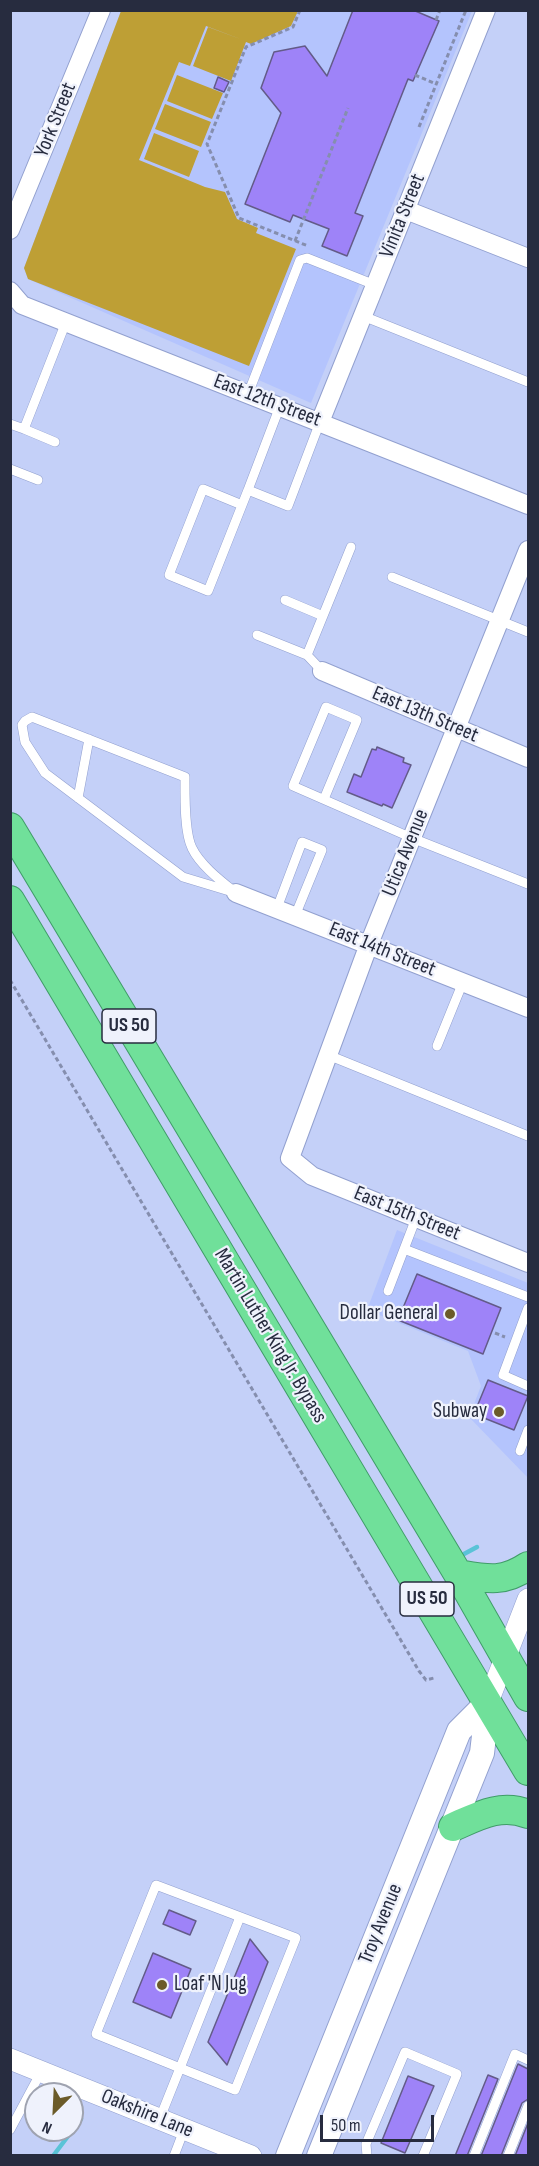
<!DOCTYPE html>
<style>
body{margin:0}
#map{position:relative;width:539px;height:2166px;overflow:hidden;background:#c4d0f8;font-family:"Sofia Sans Condensed",sans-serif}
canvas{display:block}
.frame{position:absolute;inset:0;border:12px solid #272c3f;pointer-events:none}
.north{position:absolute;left:24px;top:2082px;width:60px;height:60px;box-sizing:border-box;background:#eff2fc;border:2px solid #9fa3b0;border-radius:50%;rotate:204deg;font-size:16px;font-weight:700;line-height:24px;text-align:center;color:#272c3f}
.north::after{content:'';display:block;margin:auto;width:21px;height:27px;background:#6b5b29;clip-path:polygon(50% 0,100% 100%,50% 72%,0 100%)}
.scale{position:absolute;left:320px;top:2115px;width:114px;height:27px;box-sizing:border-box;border:3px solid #272c3f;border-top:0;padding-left:8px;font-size:18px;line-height:21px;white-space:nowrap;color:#272c3f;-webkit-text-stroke:4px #eff2fc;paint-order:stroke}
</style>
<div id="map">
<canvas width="539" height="2166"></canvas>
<div class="frame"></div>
<div class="north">N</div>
<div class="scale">50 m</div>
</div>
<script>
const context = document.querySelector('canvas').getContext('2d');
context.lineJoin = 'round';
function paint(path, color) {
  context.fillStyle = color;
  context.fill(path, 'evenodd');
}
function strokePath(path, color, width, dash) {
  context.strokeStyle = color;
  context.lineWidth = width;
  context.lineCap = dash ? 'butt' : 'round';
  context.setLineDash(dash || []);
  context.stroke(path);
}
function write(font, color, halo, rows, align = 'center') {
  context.font = font + ' "Sofia Sans Condensed",sans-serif';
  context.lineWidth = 4.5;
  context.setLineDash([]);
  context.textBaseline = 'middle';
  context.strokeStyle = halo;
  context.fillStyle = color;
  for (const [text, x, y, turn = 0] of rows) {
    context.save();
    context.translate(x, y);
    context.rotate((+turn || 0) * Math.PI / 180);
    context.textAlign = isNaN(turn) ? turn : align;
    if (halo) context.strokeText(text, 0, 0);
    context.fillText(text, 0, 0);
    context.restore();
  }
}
paint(new Path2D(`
 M121,11H472L311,403L28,279L24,268Z
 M397,1230L528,1283V1478L469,1417L481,1386L468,1351L367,1310Z`), '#b4c4fd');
paint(new Path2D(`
 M121,11H298L291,26L251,44L246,42L231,81L193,66L208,27L243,40L206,26L190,66L179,62L139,160L205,187L225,192L237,219L258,228L256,233L296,249L249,366L28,279L24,268Z
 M177,75L223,93L212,119L167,101Z
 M165,104L211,122L201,147L155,129Z
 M154,133L199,151L189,177L144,159Z`), '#be9f35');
strokePath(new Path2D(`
 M464,1554L477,1547
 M53,2156L81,2119`), '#5ac3d7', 4.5);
const building = new Path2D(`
 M353,10H413L439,21L413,81L408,79L355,213L363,216L347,256L322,246L329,229L293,215L290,222L245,204L281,113L261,88L274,52L305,46L327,76Z
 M218,77L229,82L224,92L214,88Z
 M377,747L404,758L403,762L411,765L392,808L383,804L382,806L347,792L354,774L361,777L372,749L376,750Z
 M417,1274L501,1308L483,1354L398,1320Z
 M488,1380L528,1396L514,1430L474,1414Z
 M169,1910L196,1921L190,1935L163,1924Z
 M250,1939L268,1962L227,2065L208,2042Z
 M153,1953L191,1969L171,2018L133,2002Z
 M518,2064L528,2069V2099L522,2103L501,2156H481Z
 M488,2075L498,2079L467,2156H455Z
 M408,2076L434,2086L405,2153L381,2143Z
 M528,2123V2156H515Z`);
paint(building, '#9e83f8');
strokePath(building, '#635b88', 1.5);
const service = new Path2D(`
 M363,316L528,382
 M248,394L300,260L307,258L375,285
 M280,406L248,490L288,506L320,422
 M10,424L24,429L66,322
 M24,429L55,442
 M10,469L38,480
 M242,505L203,489L169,575L208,591L248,490
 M392,577L528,632
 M285,600L323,616
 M257,635L307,655L322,671
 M307,655L351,547
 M32,717L185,777C185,795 184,832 192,848C200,865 221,881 236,893L183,877L45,773L25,742L22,725L25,721Z
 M78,798L89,739
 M324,799L357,720L326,707L293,786L412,838L528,884
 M277,908L302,842L322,850L295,916
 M437,1046L463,982
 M328,1055L528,1136
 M404,1249L528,1297
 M388,1291L416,1218
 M528,1308L503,1375L528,1386
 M520,1451L528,1430
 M160,2118L180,2068L96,2034L156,1885L296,1938L235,2090L180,2068L240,1917
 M10,2130L41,2072
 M174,2156L184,2130
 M367,2156L366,2144L405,2052L457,2074L423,2156
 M474,2156L515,2054L528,2060
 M508,2156L528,2106`);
const minor = new Path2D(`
 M406,210L528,258
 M10,230L101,10
 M10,291L22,305L528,505
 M320,422L486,10
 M528,550L369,944L290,1158L312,1176L528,1263
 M322,671L528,758
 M236,893L528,1008`);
const tertiary = new Path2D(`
 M488,1702L528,1599
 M10,2059L251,2156`);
const secondary = new Path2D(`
 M288,2156L459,1731L488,1702
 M319,2156L482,1753L488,1702`);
const trunk = new Path2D(`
 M10,827L458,1574L528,1697
 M10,900L528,1771
 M458,1574C487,1579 503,1583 528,1566
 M453,1827C478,1816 501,1803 528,1814`);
strokePath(service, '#92a0cf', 10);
strokePath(minor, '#92a0cf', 20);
strokePath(tertiary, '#92a0cf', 22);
strokePath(secondary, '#92a0cf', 26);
strokePath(trunk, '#409c69', 30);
strokePath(new Path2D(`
 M300,10L293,27L246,47L207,144L239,218L308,246
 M436,20L440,10
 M415,75L436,84
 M419,127L466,10
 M295,241L348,108
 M10,980L419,1671L426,1680L434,1678
 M495,1333L505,1337`), '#858eae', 3, [4.5, 3]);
strokePath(service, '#fff', 9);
strokePath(minor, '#fff', 18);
strokePath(tertiary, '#fff', 21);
strokePath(secondary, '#fff', 24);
strokePath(trunk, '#70e09a', 28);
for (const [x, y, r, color] of [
 [450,1314,6,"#6b5b29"],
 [499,1412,6,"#6b5b29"],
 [162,1985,6,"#6b5b29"]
]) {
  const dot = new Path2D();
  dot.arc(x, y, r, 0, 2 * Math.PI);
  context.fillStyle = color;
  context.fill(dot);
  strokePath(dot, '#eff2fc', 2);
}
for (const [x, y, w] of [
 [129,1026,54],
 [427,1599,54]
]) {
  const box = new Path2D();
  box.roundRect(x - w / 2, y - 17, w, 34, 4.5);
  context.fillStyle = '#eff2fc';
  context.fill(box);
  strokePath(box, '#272c3f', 1.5);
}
write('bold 20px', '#272c3f', null, [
 ["US 50",129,1026],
 ["US 50",427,1599]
]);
write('21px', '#272c3f', '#eff2fc', [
 ["York Street",56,120,-68],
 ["Vinita Street",403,216,-68],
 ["East 12th Street",267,401,21],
 ["East 13th Street",425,715,23],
 ["Utica Avenue",406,853,-68],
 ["East 14th Street",382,950,22],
 ["East 15th Street",407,1214,22],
 ["Martin Luther King Jr. Bypass",270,1336,59],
 ["Troy Avenue",381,1924,-68],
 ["Oakshire Lane",147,2114,22]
]);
write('21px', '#272c3f', '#eff2fc', [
 ["Dollar General",438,1314],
 ["Subway",487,1412],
 ["Loaf 'N Jug",174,1985,"left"]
], 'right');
</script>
